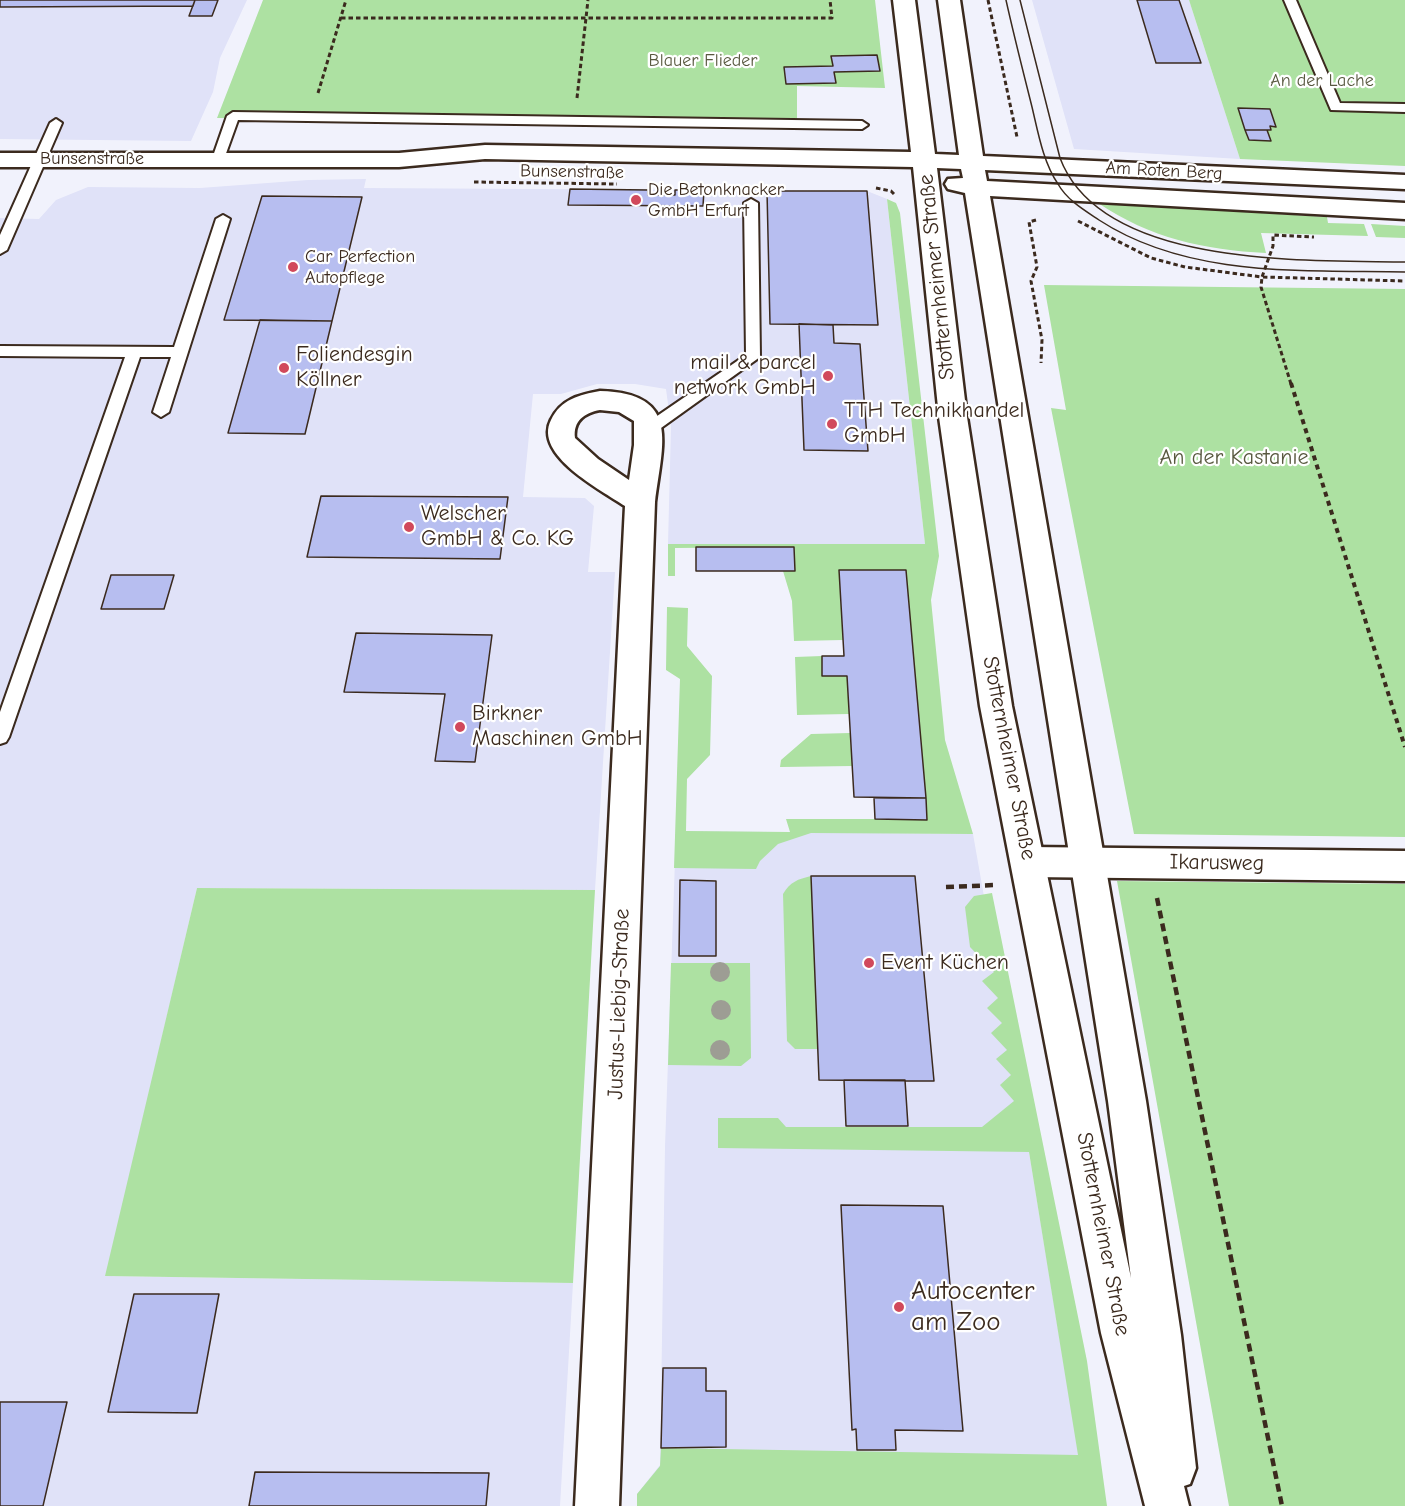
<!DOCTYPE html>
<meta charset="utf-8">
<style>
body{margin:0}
canvas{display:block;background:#f1f2fc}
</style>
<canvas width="1405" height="1506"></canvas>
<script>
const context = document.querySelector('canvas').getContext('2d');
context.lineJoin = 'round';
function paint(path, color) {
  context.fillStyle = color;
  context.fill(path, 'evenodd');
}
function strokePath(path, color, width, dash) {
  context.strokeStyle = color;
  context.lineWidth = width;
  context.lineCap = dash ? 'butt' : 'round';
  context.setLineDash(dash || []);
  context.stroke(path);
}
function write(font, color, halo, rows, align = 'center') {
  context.font = font + ' "Comic Neue",sans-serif';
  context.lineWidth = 4.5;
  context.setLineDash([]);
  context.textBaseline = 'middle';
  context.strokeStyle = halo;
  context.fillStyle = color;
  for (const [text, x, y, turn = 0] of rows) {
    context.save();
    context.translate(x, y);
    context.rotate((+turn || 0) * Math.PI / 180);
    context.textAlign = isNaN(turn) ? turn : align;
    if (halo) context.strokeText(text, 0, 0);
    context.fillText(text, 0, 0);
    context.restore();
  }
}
paint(new Path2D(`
 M0,0H247L220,58L213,92L191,141L0,139Z
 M1032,0H1189L1240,159L1074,149Z
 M366,179L364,188L867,191L887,199L925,544H668L671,427L666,389L635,384H597L561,394H533L523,497L585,498L594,506L588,572H615L595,890L197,888L106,1276L573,1283L560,1506H0V218L39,219L56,200L88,187L200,188L308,180Z
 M676,831L973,834L1029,1152L1087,1506H637V1494L660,1465L665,1147Z`), '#e0e2f8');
paint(new Path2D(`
 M263,0H875L885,88L797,86V124L217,118Z
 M1189,0H1405V166L1240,159Z
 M887,199L896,203L900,213L939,556L931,600L945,740L973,834L811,833L778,844L760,861L756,869L674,868L680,679L666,670L667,607L688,608L687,646L712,676L710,755L687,779L686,831L790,832L786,819H927L905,570H839L843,640L794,641L792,601L783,571H795L794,547L675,548V576H668V544H925Z
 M1098,203L1327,217L1328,223L1364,224L1368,236L1261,233L1266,253C1204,250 1150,238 1098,203Z
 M1371,224L1405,226V238L1376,237Z
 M1044,285L1405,289V837L1134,834L1051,408L1066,410Z
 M822,656L823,675L847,676L849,714L797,715L795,657Z
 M850,733L852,766L780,767L781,760L811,734Z
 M811,876L818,1049H795L787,1041L783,894C790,882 798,879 811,876Z
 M1117,881L1405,884V1506H1229Z
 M197,888L595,890L573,1283L105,1276Z
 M992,893L1087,1361L1107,1506H637V1494L660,1466L661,1448L1078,1455L1029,1152L718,1148V1118H778L786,1127H982L1014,1101L1000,1085L1011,1075L996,1059L1007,1050L991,1033L1002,1023L987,1008L998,998L982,981L994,972L970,947L965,907L974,896Z
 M671,963H750L751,1058L741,1066L668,1065Z`), '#ade1a2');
const building = new Path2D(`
 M0,0H195L193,6L0,7Z
 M195,0H218L212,16H189Z
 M1137,0H1179L1201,63H1156Z
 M877,55L880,71L834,72L836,83L786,84L784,67L833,66L831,56Z
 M1238,108L1270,109L1276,127L1270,126L1271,130H1245Z
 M1245,130H1267L1271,141L1249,140Z
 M570,189L648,190V195H675V190H704L703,206L568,205Z
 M767,191H867L878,325L770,324Z
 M262,196L362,197L332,321L224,320Z
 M260,320L332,321L305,434L228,433Z
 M799,324L833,325L834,343L860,344L868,451L804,450Z
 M321,496L508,497L500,559L307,557Z
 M696,547H794L795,571H696Z
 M839,570H906L926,798L854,797L847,676H822V656H844Z
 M111,575H174L164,609H101Z
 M356,633L492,635L475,762L435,761L445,694L344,692Z
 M874,798H926L927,820L875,819Z
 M811,876H915L934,1081L819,1080Z
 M680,880L716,881V956H679Z
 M844,1080H905L908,1126H846Z
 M841,1205L943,1206L963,1431L895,1430L896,1450H857L856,1429L852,1430Z
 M134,1294H219L197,1413L108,1412Z
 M663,1368H706V1391H726V1447L661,1448Z
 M0,1402H67L43,1506H0Z
 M255,1472L489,1473L486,1506H249Z`);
paint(building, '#b7bef0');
strokePath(building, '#3b2a1e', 1.5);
const service = new Path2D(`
 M1284,0H1296L1340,103L1405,104V112L1331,110Z
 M233,112L862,121L868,125L862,129L238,120L224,159L218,163L213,162L212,159L227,116Z
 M56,119L62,123L7,250L0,254V235L50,123Z
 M751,199L758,203L760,357L654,433H644L641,429L644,425L746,355L744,203Z
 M223,215L230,219L169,412L161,417L153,412L171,357H140L9,737L6,742L0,744V712L125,357L0,356V346L174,347L216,219Z`);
const minor = new Path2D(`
 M600,391C682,393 662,444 655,502L619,1506H575L625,506C601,490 533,455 551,420C561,399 579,395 600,391ZM600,410L619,412L634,421V445L629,480L598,459L575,438C573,421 584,413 600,410Z
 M1029,847L1405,851V881L1029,877L1017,873L1012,862L1017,851Z`);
const secondary = new Path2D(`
 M893,0H915L935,154L959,155L938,0H960L983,156L1405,175V189L985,170L987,181L1405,203V219L990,196L1146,1101L1181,1335L1196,1468L1190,1484L1184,1486L1189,1506H1145L1101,1333L980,706L939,417L913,167L485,159L399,167H0V153H399L485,145L911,152ZM937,168L961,169L963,178L948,179L945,184L948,189L965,193L1108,1101L1131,1278L1012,706L967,417Z`);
strokePath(service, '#3b2a1e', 4);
strokePath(minor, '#3b2a1e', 5);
strokePath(secondary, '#3b2a1e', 5);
strokePath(new Path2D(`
 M988,0L1017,137
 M341,18H832L830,0
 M318,93L346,0
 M577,98L588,0
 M474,182L617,184
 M876,188L891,191L896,196
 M1036,220L1029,222L1037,267L1031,281L1042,340L1041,363
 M1078,221L1151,258L1185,267L1262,277L1273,246V235L1314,237
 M1291,384L1261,287L1262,277L1405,281`), '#3b2a1e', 3, [4.5, 3]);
strokePath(new Path2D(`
 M1291,383L1405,747`), '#3b2a1e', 4, [5, 4.5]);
strokePath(new Path2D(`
 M946,887L996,885
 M1157,898L1282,1506`), '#3b2a1e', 4.5, [8, 5]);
paint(service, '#fff');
paint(minor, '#fff');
paint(secondary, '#fff');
strokePath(new Path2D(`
 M1006,0C1014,36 1023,71 1032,107C1038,132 1043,162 1058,184C1067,200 1084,210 1099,220C1188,278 1303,270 1405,272
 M1020,0L1060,158C1102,269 1308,260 1405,262`), '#3b2a1e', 1.5);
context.fillStyle = '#9d9d94';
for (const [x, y] of [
 [720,972],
 [721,1010],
 [720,1050]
]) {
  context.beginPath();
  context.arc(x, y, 10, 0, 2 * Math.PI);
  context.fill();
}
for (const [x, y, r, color] of [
 [636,200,6,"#d1495b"],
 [293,267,6,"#d1495b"],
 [284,368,6,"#d1495b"],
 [828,376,6,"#d1495b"],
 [832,424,6,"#d1495b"],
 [409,527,6,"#d1495b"],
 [460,727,6,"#d1495b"],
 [869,963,6,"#d1495b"],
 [899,1307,6,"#d1495b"]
]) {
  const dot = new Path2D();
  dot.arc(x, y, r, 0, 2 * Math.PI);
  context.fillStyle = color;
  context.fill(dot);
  strokePath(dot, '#fff', 2);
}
write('18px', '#58583f', '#fff', [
 ["Blauer Flieder",703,61],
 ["An der Lache",1322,81]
]);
write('18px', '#3b2a1e', '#fff', [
 ["Bunsenstraße",92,159],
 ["Am Roten Berg",1164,171,3],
 ["Bunsenstraße",572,172,1]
]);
write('18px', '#3b2a1e', '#fff', [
 ["Die Betonknacker",648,190],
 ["GmbH Erfurt",648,211],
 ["Car Perfection",305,257],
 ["Autopflege",305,278]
], 'left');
write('22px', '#3b2a1e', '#fff', [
 ["Stotternheimer Straße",937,277,-96],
 ["Stotternheimer Straße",1009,758,79],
 ["Ikarusweg",1217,863,1],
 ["Justus-Liebig-Straße",619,1004,-88],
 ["Stotternheimer Straße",1103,1234,79]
]);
write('22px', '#3b2a1e', '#fff', [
 ["Foliendesgin",296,355],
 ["Köllner",296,380],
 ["mail & parcel",816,363,"right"],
 ["network GmbH",816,388,"right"],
 ["TTH Technikhandel",844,411],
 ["GmbH",844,436],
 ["Welscher",421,514],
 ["GmbH & Co. KG",421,539],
 ["Birkner",472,714],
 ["Maschinen GmbH",472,739],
 ["Event Küchen",881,963]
], 'left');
write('22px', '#58583f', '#fff', [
 ["An der Kastanie",1234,458]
]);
write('27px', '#3b2a1e', '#fff', [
 ["Autocenter",911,1291],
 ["am Zoo",911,1322]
], 'left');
</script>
